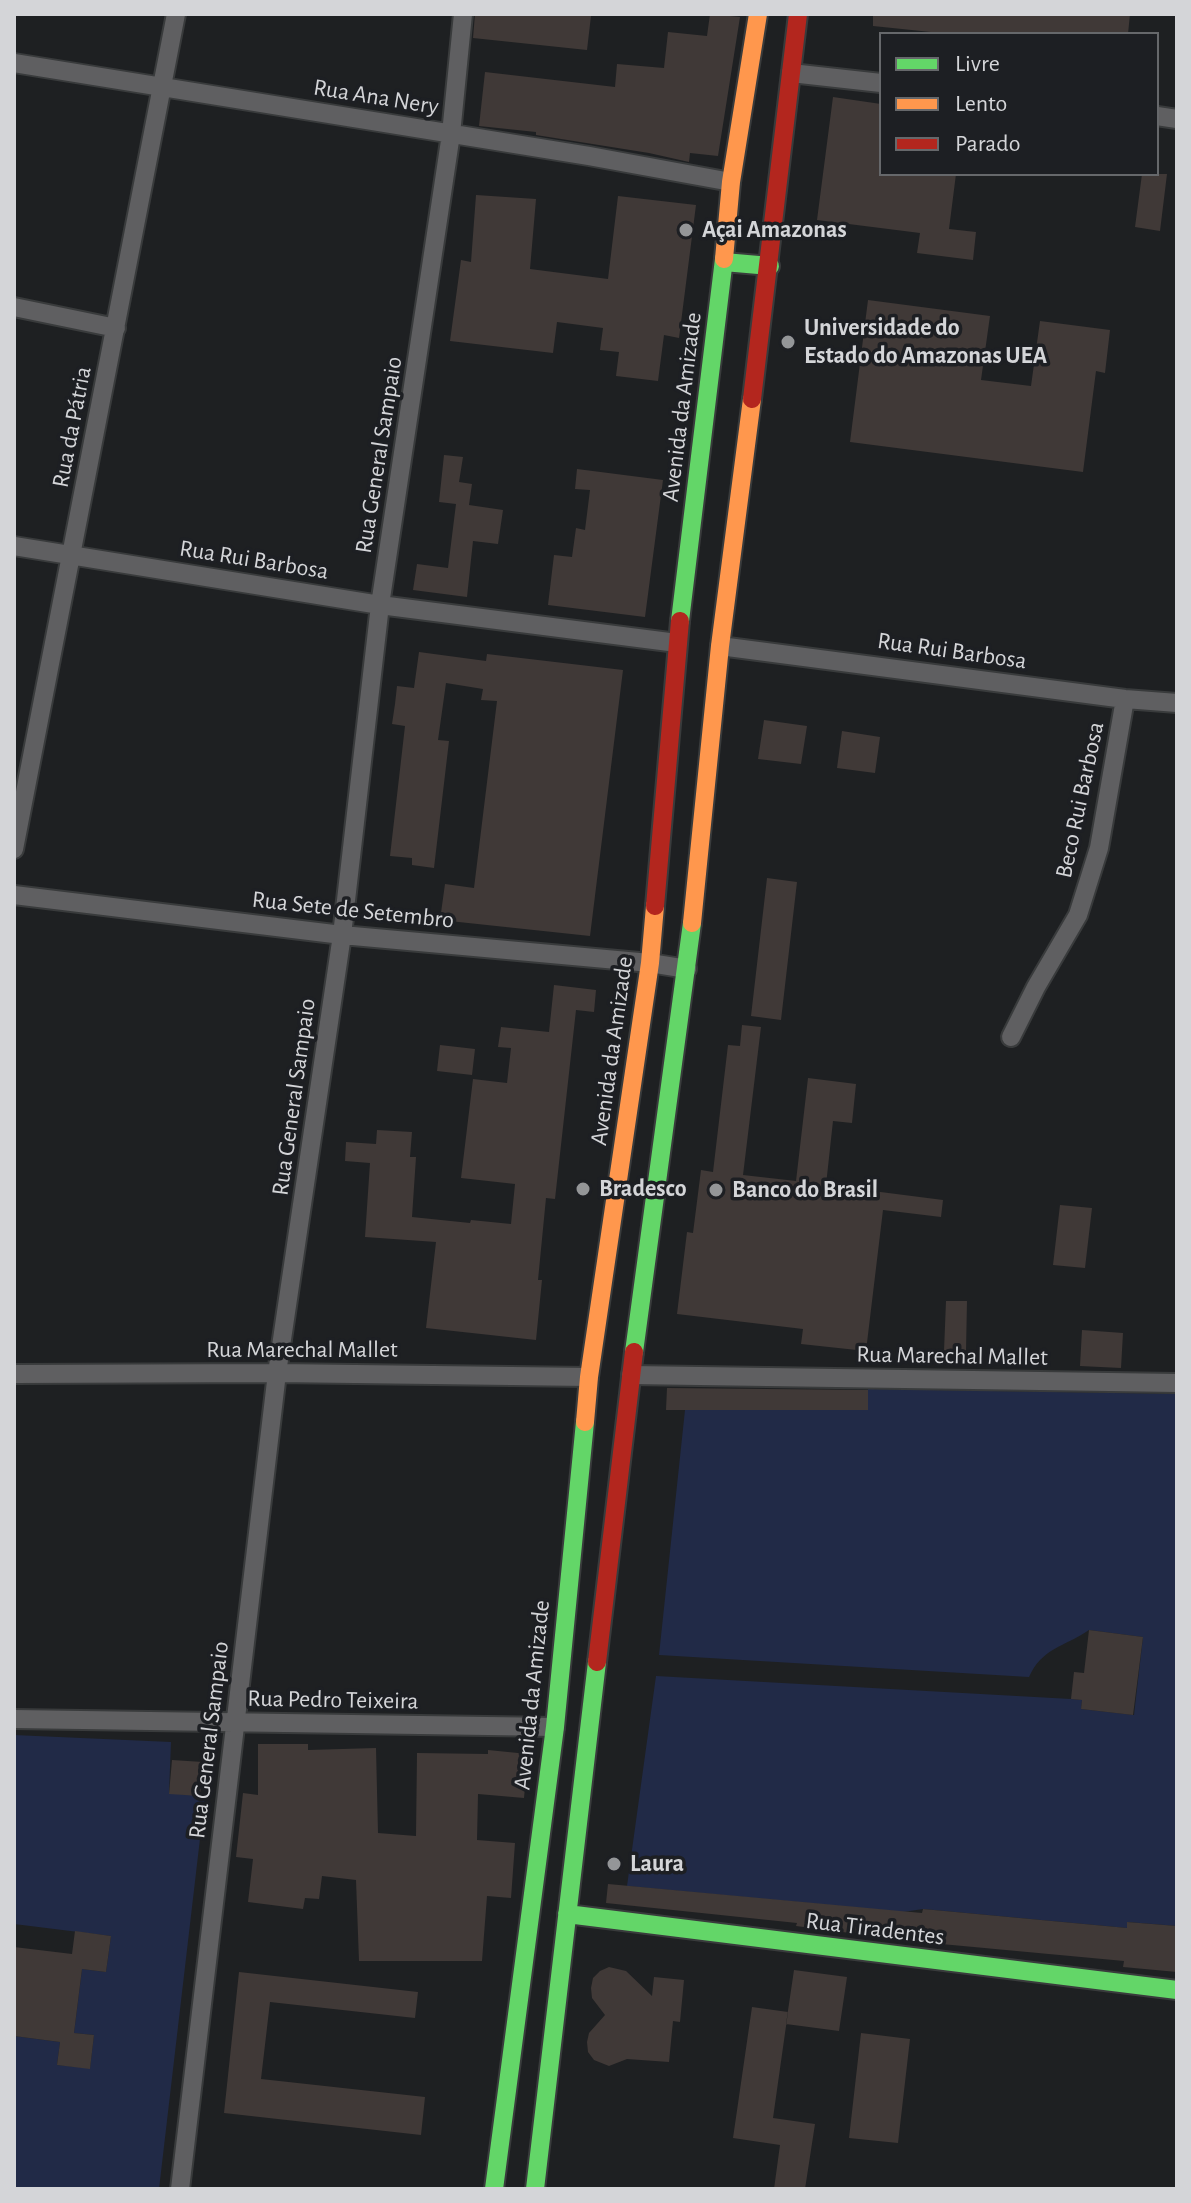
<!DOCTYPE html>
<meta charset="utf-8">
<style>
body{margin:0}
#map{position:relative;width:1191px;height:2203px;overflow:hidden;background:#1e2022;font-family:"Alegreya Sans",sans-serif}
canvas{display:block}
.frame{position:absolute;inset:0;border:16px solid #d4d5d8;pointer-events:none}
.legend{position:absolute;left:879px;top:32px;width:280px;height:144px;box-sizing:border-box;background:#1d1f23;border:2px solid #66686b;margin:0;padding:10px 14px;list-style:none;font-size:24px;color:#d4d5d8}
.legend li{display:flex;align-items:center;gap:16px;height:40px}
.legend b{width:40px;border:2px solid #66686b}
</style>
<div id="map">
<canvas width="1191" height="2203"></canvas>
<div class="frame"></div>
<ul class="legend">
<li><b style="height:10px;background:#63d668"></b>Livre</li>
<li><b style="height:10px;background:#ff974d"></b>Lento</li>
<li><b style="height:10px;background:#b3261e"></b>Parado</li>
</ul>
</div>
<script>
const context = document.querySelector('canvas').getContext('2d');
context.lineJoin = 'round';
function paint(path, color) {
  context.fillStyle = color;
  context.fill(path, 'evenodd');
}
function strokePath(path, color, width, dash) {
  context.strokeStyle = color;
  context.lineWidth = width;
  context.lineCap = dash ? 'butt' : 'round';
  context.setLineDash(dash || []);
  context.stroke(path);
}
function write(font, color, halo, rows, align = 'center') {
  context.font = font + ' "Alegreya Sans",sans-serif';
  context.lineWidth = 7;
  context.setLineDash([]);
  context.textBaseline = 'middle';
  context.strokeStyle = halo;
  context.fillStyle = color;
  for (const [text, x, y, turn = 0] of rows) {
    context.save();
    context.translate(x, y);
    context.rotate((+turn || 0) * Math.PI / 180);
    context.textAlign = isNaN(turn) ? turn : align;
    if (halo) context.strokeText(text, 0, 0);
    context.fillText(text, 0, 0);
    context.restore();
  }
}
paint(new Path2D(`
 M868,1389L1177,1394V1926L1128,1922L1127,1928L923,1909L903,1912L627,1886L656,1676L1071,1699L1082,1700L1081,1709L1134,1715L1143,1637L1089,1630C1064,1647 1042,1648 1029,1677L659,1655L685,1410H867Z
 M14,1735L171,1742L169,1793L205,1796L159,2189H14V2036L60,2042L57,2065L90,2068L94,2035L74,2033L82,1969L106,1972L111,1936L14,1924Z`), '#212a47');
paint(new Path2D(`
 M475,14L591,16L587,50L473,38Z
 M710,14L740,17L718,156L690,153L689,162L649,153L536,135V132L479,126L485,72L615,87L617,64L664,68L668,32L707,36Z
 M873,14H1130L1128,34H950L873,26Z
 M833,97L881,104V174H956L949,229L976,232L973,260L917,253L920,233L817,220Z
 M1142,174H1167L1160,231L1135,227Z
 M476,195L536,199L530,269L608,279L618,196L696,205L679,338L664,335L658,381L616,376L619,352L600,350L603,328L557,322L553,353L450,341L461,260L471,262Z
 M868,300L990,316L981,380L1031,386L1040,321L1110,330L1105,373L1096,371L1083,472L850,442Z
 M444,455L463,457L459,482L472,484L469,505L503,510L498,544L473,541L467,597L413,590L417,564L448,568L456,504L439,502Z
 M577,469L663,480L645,617L548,605L554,555L572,557L576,528L585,530L590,490L575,489Z
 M419,652L486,661L487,654L623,670L590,936L440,920L445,884L474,888L497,701L481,700L483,689L446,683L438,740L449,741L434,868L412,865V858L390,856L405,726L392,724L395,704L397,686L414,688Z
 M764,720L807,726L801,764L758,759Z
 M842,731L880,737L875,773L837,768Z
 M767,878L797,882L781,1020L751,1016Z
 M554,985L596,990L594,1012L576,1010L555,1199L546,1198L538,1280H542L536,1340L426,1328L436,1242L365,1237L370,1163L345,1161L346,1142L376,1144L377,1130L412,1132L410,1157H416L412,1217L470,1223L471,1220L511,1224L515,1184L461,1178L473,1079L507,1083L511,1048L498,1047L501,1027L549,1032Z
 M742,1025L761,1027L743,1175L796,1181L808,1078L856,1084L852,1123L833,1121L826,1185L943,1200L941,1217L883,1210L866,1351L801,1344L803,1329L677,1314L687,1232L693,1233L701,1170L713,1172L728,1045L740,1046Z
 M440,1045L475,1049L472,1075L437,1071Z
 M1060,1205L1092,1208L1085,1268L1053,1265Z
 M946,1301H967L966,1351H944Z
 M1082,1330L1123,1333L1121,1368L1080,1366Z
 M667,1388L868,1390V1410H666Z
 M1089,1630L1143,1637L1133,1715L1081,1709L1082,1700L1071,1699L1074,1672L1084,1673Z
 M258,1744H308V1750L376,1748L378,1833L416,1836L417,1753L488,1754V1750L528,1754L524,1798L478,1794L477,1840L515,1843L511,1898L487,1896L482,1961H359L356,1880L322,1876L319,1899L305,1898L303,1909L248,1902L253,1859L236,1857L243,1793L258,1795Z
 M172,1760L203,1762L200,1796L169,1794Z
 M608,1884L922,1913L923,1909L1127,1928V1922L1177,1926V1972L1123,1967L1124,1961L920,1942L796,1926L797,1923L606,1903Z
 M75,1931L111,1936L106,1972L82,1969L74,2033L94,2035L90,2069L57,2065L60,2042L14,2036V1947L72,1954Z
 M609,1967L626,1971L652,1996L654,1977L684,1980L680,2022L673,2021L669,2062L627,2059L609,2066L594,2060L588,2052L587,2042L589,2033L605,2015L592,1998L591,1988L593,1978L600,1971Z
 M794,1970L847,1977L839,2031L786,2024Z
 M239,1972L418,1992L415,2018L270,2002L261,2079L425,2097L421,2135L224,2113Z
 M752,2007L788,2012L773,2118L815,2124L805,2189H774L780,2145L733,2138Z
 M861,2033L910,2039L898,2143L849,2138Z`), '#403937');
const street = new Path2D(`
 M14,63L589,156L731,182
 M791,73L881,83
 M1157,116L1177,119
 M14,307L116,328
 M14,546L380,605L677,643
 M720,646L1125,699L1177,703
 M14,849L176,14
 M14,895L342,935L650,963L687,969
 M1011,1037L1036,987L1078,915L1099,848L1125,699
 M14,1374L277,1373L589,1377
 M631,1375L1177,1383
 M14,1719L555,1727
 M180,2189L277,1373L342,935L380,605L451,134L463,14`);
const fast = new Path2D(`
 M724,262L770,266
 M680,621L724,259
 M634,1352L692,923
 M567,1914L1177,1990
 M494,2189L555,1727L585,1422
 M535,2189L597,1662`);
const slow = new Path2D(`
 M724,259L731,182L758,14
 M692,923L720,646L752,399
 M585,1422L589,1377L650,963L655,906`);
const jam = new Path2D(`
 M752,399L798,14
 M655,906L680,621
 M597,1662L634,1352`);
strokePath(street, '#393b3c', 22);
strokePath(fast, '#393b3c', 22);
strokePath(slow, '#393b3c', 22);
strokePath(jam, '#393b3c', 22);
strokePath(street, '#5f5f61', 18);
strokePath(fast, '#63d668', 18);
strokePath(slow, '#ff974d', 18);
strokePath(jam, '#b3261e', 18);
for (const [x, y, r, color] of [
 [686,230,8,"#949698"],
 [788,342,8,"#949698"],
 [583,1189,8,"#949698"],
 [716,1190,8,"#949698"],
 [614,1864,8,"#949698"]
]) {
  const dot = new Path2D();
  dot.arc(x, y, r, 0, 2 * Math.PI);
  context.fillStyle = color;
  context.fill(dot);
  strokePath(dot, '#1d1f23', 3);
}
write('24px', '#d4d5d8', '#1d1f23', [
 ["Rua Ana Nery",376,97,9],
 ["Avenida da Amizade",682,407,-83],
 ["Rua da Pátria",72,427,-79],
 ["Rua General Sampaio",379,455,-81],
 ["Rua Rui Barbosa",254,560,9],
 ["Rua Rui Barbosa",952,651,8],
 ["Beco Rui Barbosa",1080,800,-78],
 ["Rua Sete de Setembro",353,910,6],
 ["Avenida da Amizade",612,1051,-82],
 ["Rua General Sampaio",294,1097,-82],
 ["Rua Marechal Mallet",302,1350],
 ["Rua Marechal Mallet",952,1356,1],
 ["Avenida da Amizade",532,1695,-84],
 ["Rua Pedro Teixeira",333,1700,1],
 ["Rua General Sampaio",209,1740,-83],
 ["Rua Tiradentes",875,1929,7]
]);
write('bold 24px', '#d4d5d8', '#1d1f23', [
 ["Açai Amazonas",702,230],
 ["Universidade do",804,328],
 ["Estado do Amazonas UEA",804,356],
 ["Bradesco",599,1189],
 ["Banco do Brasil",732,1190],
 ["Laura",630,1864]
], 'left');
</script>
